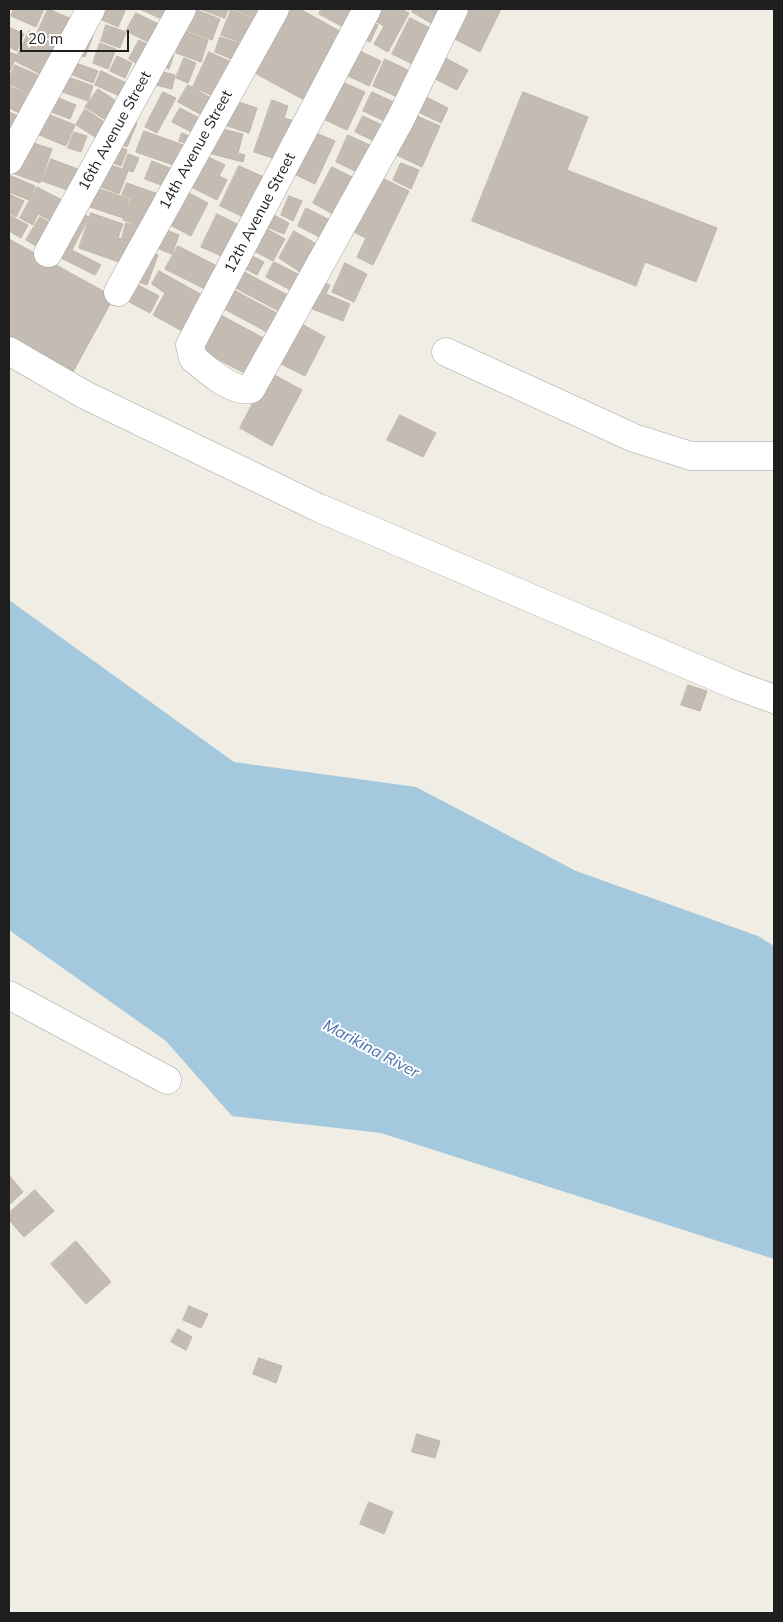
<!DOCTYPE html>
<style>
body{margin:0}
#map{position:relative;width:783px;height:1622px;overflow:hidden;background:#efede4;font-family:Mulish,sans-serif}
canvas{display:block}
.frame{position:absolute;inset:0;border:10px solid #1e1e1e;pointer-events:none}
.scale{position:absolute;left:20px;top:30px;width:109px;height:22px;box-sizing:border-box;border:2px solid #1e1e1e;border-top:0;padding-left:6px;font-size:15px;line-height:18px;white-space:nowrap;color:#1e1e1e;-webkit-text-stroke:4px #fff;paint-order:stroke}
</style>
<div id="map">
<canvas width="783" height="1622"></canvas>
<div class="frame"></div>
<div class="scale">20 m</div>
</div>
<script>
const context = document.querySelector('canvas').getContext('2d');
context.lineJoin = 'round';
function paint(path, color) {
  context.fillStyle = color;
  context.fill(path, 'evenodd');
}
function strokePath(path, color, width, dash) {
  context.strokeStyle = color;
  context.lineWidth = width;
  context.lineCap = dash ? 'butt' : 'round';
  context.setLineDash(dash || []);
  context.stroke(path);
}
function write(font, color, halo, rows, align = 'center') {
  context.font = font + ' Mulish,sans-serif';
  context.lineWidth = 4;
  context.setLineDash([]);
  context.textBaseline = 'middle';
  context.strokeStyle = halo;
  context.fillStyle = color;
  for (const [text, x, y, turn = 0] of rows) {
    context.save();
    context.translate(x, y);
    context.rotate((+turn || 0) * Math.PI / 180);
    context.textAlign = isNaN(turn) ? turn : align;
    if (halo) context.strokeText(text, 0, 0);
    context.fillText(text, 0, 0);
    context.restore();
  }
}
paint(new Path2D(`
 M9,600L234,762L416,787L576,871L758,936L774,946V1259L381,1133L232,1116L166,1041L9,930Z`), '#a4c8dd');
const building = new Path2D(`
 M14,9H44L36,27L11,16Z
 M48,9L77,21L66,46L37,33Z
 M94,9H121L125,11L118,27L100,19Z
 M140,9H176L169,22Z
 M194,9L220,19L212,40L180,28Z
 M200,9H228L225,18Z
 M235,9H270L265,22L235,10Z
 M282,9H300L345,34L308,102L249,70Z
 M322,9H359L347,29L319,14Z
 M373,9H401L409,13L388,52L374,44L384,26L369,18Z
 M414,9H440L436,26L412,12Z
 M465,9H501L480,52L451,37Z
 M231,10L262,22L253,47L221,35Z
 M136,13L165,27L156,46L126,31Z
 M410,18L434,30L416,66L392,54Z
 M369,21L378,25L370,42L361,37Z
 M106,25L126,32L120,48L101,41Z
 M9,27L24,34L17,51L9,47Z
 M29,31L62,48L48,78L15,61Z
 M82,31L93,36L85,57L73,52Z
 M184,31L208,40L201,62L176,53Z
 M220,37L242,44L236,61L215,52Z
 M139,40L153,47L143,67L129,59Z
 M100,43L116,49L108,69L93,63Z
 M351,47L381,61L369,86L340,72Z
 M163,49L174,54L169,69L157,64Z
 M9,52L17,55L10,71H9Z
 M209,52L238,65L222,100L193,87Z
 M438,54L468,70L457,90L427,75Z
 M117,56L132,63L125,78L110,71Z
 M184,58L196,63L188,83L176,78Z
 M385,59L412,72L400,98L373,86Z
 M76,63L98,71L93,83L62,71Z
 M15,65L47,79L39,98L9,84V78Z
 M155,70L175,75L172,89L151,84Z
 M101,71L135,87L129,100L95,85Z
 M68,77L93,86L88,101L62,92Z
 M338,80L365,92L347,130L321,118Z
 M188,85L218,102L209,119L178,102Z
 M9,86L39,99L30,118L9,108Z
 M98,89L124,106L112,124L85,107Z
 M163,92L176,98L157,133L145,127Z
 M372,92L402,106L393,125L363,111Z
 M523,92L588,117L567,170L717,228L696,282L645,262L636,286L472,221Z
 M47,93L76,105L70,119L41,108Z
 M418,93L448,108L441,123L410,108Z
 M229,99L257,108L249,133L221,124Z
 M272,100L288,106L284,118L298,122L284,162L254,152Z
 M180,108L207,122L199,136L172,122Z
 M85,109L109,125L100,140L76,125Z
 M41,111L75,125L66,146L32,132Z
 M9,112L24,118L9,132Z
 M408,112L440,126L422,167L390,152Z
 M363,116L388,128L380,144L355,132Z
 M123,118L137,123L127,147L113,141Z
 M214,127L243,134L238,153L245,155L243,162L208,153Z
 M309,130L335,141L315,184L290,172Z
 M144,131L189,147L182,168L136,152Z
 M74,132L87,136L81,152L68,148Z
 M182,133L194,138L191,145L179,141Z
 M348,135L378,149L366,176L336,162Z
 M24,140L52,149L40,183L12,173Z
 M111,143L127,150L121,166L105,160Z
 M200,153L225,165L219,176L227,180L217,200L185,184Z
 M128,154L139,158L133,172L123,169Z
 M51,159L86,172L78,194L42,181Z
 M152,161L175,170L169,188L145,179Z
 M102,162L128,171L119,194L93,184Z
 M401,163L419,170L411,189L393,180Z
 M239,166L271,180L252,221L220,206Z
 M332,167L360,181L340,218L313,203Z
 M372,173L409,191L373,265L357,257L366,238L346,228Z
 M9,175L35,186L29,200L9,192Z
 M127,183L161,195L156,207L122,195Z
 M37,187L64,201L53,222L38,214L33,225L20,218Z
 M97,188L129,199L123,218L90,207Z
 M183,190L208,203L191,236L166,223Z
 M9,194L24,201L16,217L9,213Z
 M289,196L302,201L293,221L281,215Z
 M131,199L158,209L150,230L123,220Z
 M306,208L338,224L329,242L298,226Z
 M77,211L89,217L72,250L101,265L95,275L55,255Z
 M268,212L289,223L284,234L262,225Z
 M91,213L123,224L118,238L137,245L130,266L79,248Z
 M217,214L241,226L235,262L201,247Z
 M9,215L28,225L21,238L9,231Z
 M40,217L54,225L41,249L26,240Z
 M126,223L146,229L142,244L122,239Z
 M262,226L285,239L273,261L250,249Z
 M161,228L179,235L172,254L154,247Z
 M294,231L320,246L303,274L279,258Z
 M9,239L114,297L69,379L9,345Z
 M178,246L219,267L207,290L165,269Z
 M148,251L158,255L147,285L136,281Z
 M248,254L264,262L257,275L242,267Z
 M274,262L304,277L296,293L266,277Z
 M345,263L367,274L354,302L332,292Z
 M239,269L295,299L286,315L230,285Z
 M159,271L204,296L184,332L153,315L165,293L152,284Z
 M316,279L330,285L326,294L350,304L343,321L305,306Z
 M131,281L159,296L150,313L122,298Z
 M230,288L286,318L276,337L219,306Z
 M217,313L269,341L250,376L198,349Z
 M300,323L325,337L305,376L279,363Z
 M269,372L302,390L272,446L240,428Z
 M400,415L436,433L423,457L387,440Z
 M688,685L707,691L700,711L681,705Z
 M9,1175L23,1192L9,1205Z
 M35,1190L54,1211L24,1237L9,1220V1213Z
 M76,1241L111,1282L86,1304L51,1264Z
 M189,1306L208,1314L201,1328L183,1320Z
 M178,1329L192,1337L186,1350L171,1342Z
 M259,1358L282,1366L276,1383L253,1374Z
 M417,1434L440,1441L435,1458L412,1452Z
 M369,1502L393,1512L384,1534L360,1524Z`);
paint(building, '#c4bcb3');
strokePath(building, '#c1b5a6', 1);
const minor = new Path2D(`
 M367,9L190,345L193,358C207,370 232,393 251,389L400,120L454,9
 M9,160L91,9
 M48,253L182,9
 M118,292L275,9
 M9,351L85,395L319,508L735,685L774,699
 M446,352L634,438L691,456H774
 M9,995L167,1080`);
strokePath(minor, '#a5a5a5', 29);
strokePath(minor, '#fff', 28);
write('15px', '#1e1e1e', '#fff', [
 ["16th Avenue Street",115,131,-61],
 ["14th Avenue Street",196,150,-61],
 ["12th Avenue Street",260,213,-62]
]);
write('italic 16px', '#4a6fae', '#fff', [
 ["Marikina River",371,1049,28]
]);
</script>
